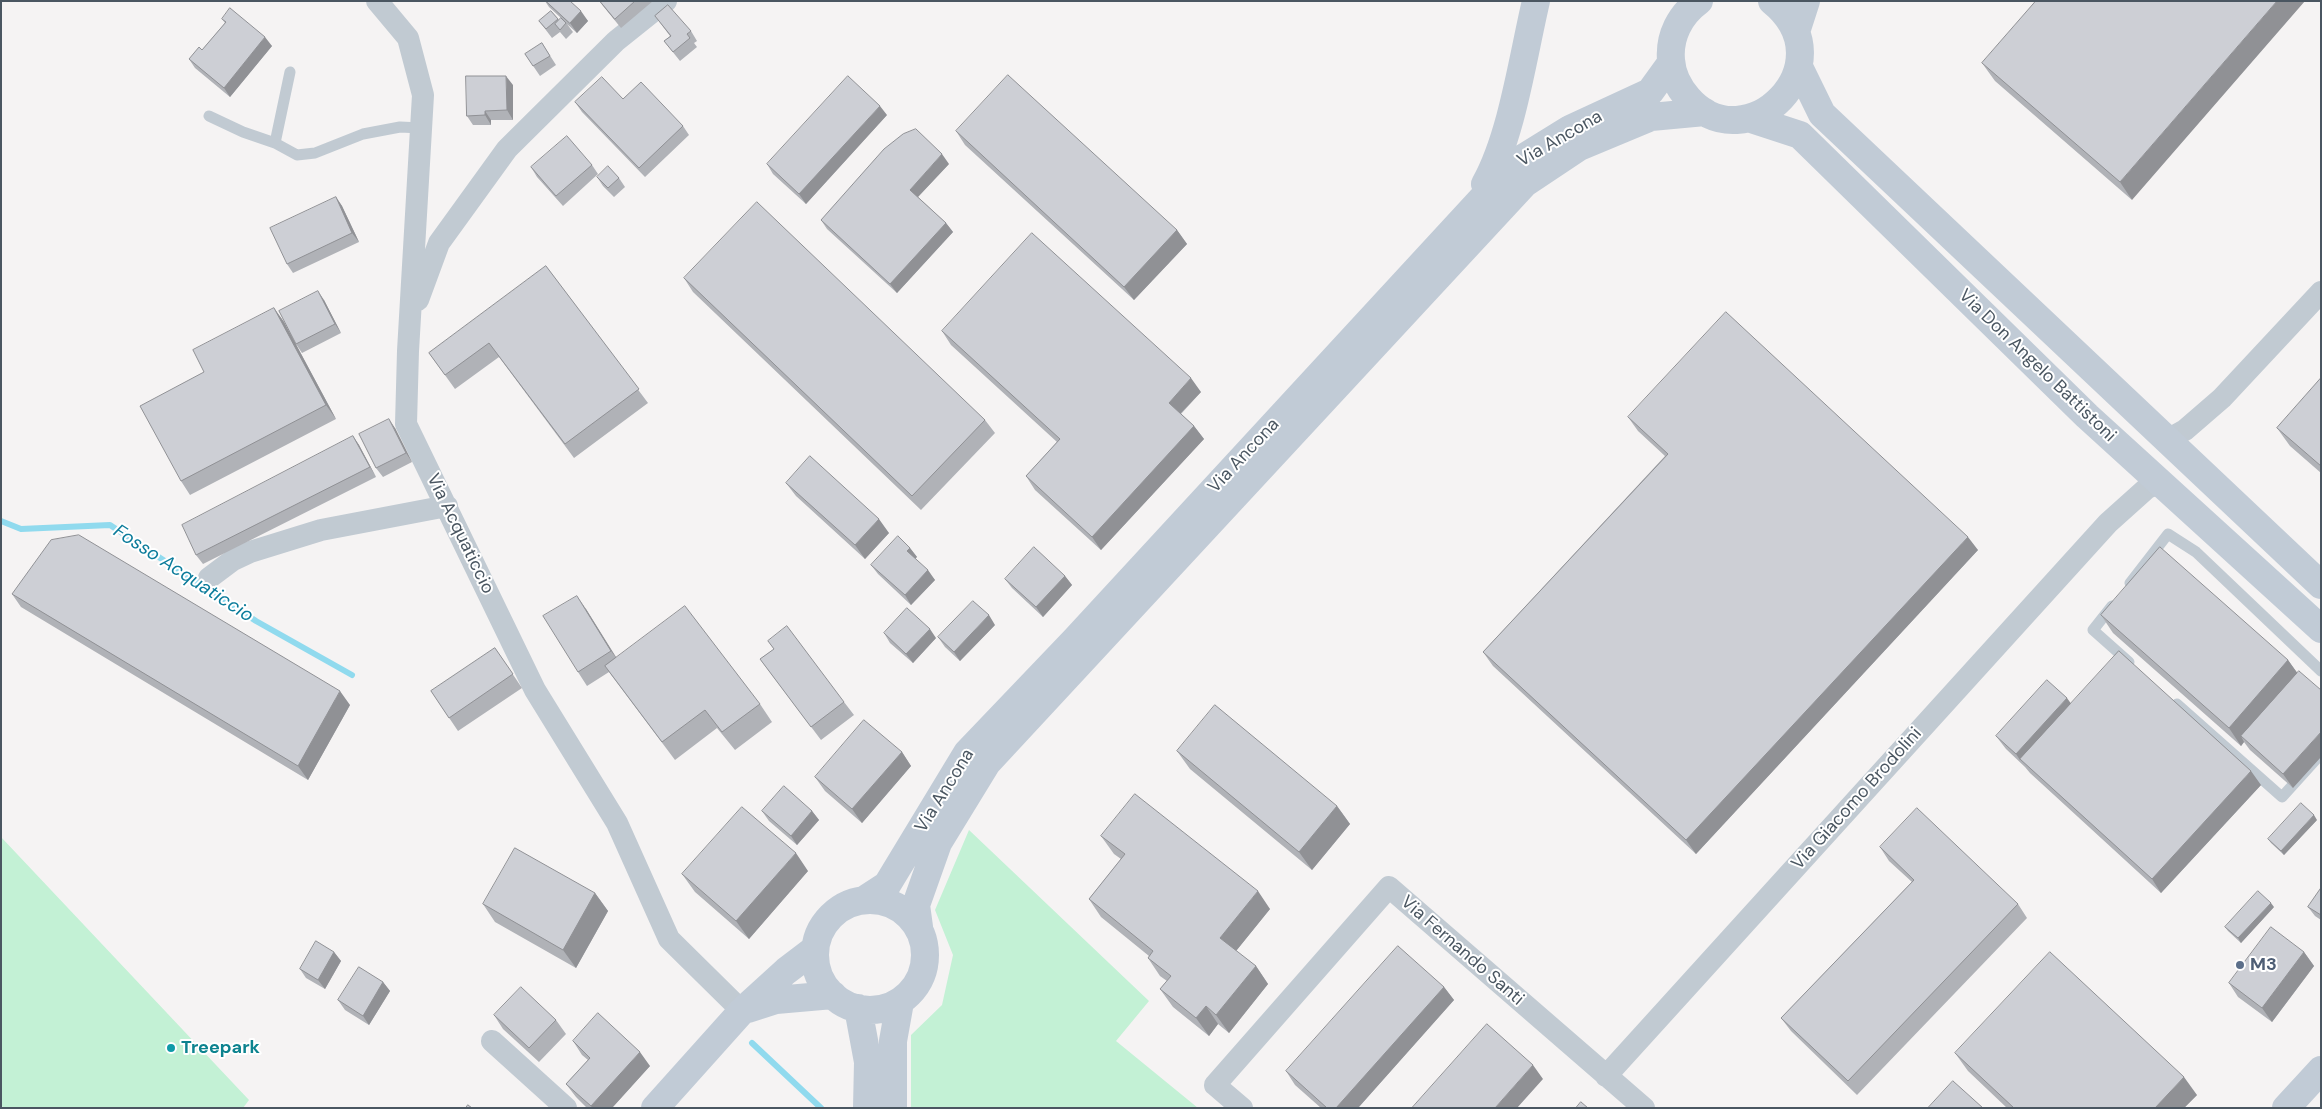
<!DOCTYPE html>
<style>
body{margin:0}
#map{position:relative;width:2322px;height:1109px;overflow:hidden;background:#f5f3f3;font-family:"DM Sans",sans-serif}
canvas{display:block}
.frame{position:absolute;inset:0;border:2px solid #4a5661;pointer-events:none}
</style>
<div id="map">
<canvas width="2322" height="1109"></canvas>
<div class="frame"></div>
</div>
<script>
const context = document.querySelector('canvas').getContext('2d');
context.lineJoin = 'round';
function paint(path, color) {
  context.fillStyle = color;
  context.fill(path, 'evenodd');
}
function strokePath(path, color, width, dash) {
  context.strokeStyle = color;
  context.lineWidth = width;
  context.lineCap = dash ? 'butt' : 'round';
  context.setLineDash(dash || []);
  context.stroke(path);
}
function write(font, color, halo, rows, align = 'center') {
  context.font = font + ' "DM Sans",sans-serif';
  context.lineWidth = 4;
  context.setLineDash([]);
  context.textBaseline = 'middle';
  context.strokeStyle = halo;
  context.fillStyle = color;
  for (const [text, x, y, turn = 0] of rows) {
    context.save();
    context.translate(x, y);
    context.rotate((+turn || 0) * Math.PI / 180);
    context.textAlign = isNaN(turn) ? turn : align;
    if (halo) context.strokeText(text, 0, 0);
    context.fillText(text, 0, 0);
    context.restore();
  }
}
paint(new Path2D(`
 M969,830L1149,1001L1116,1041L1198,1108H911V1035L942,1005L953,955L935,910Z
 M1,837L249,1100L243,1108H5L1,1106Z`), '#c3f1d5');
strokePath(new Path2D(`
 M1,521L21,529L110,525L256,621L352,675
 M752,1043L821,1108`), '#90daee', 6);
strokePath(new Path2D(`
 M209,116L243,132L275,143L297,155L315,153L363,134L400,127L421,128
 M275,143L290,72
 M2130,583L2168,534L2196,552L2321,671
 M2112,606L2093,630L2129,662
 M2177,704L2282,797L2321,754`), '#c1cad2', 11);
strokePath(new Path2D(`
 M377,1L408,38L423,95L408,351L406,424L535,690L617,823L669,939L742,1011
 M418,300L439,243L507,149L616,41L666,1
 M2167,440L2185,430L2222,398L2321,292
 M209,578L233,560L250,552L321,530L447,506
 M492,1041L566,1108
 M1606,1076L2108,523L2147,488L2161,483
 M1242,1108L1215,1085L1389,887L1644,1108`), '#c1cad2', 22);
strokePath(new Path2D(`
 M1699,1C1680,15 1669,36 1671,60C1672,74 1679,88 1688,98C1746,165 1850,64 1772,1
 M1796,32L1806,1
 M1799,67L1822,114L2321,585
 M1748,118L1800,135L2087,416L2321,629
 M1485,184C1512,136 1523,56 1536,1
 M815 955a55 55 0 1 1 110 0a55 55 0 1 1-110 0Z
 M864,900L887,885L967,753L1075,640L1515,163L1570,129L1650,92L1671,63
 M919,927L916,905L938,843L987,763L1525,183L1579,147L1651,117L1705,112
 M858,1008L868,1062L867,1108
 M748,1009L776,1000L833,995
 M655,1108L742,1011L786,971L815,949
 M893,1108V1041L900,1002
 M2286,1108L2321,1070`), '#c1cbd6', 28);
paint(new Path2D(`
 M545,1H570L588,21L577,33L567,24L573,32L566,39L560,32L552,38L539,21L551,11L559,20L561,18L549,7Z
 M599,1H653L621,28Z
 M2036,1L2132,200L1995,81L1982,63Z
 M655,16L691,31L697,41L694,43L697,47L680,61L664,41L670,36Z
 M222,19L272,46L230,97L195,68L189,59L202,50L225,23Z
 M542,43L556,65L540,76L525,54Z
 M513,85V120H491V125H473L467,116Z
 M623,99L683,126L689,135L645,177L582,112L575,102Z
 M887,115L806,204L773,174L767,164Z
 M956,131L1177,230L1187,244L1134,300L965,145Z
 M949,164L918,197L946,223L953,232L897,293L827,229L821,220Z
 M592,165L598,174L563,206L537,177L531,167Z
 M597,177L619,178L625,187L614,197L603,186Z
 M336,197L342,206L359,242L293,273L287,264Z
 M546,266L648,403L574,458L499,357L455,389L429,353Z
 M684,278L985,420L995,433L921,510L693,292Z
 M324,300L341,333L302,353L296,344Z
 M274,308L284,322L336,419L190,495L181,481L204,372Z
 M942,331L1201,392L1181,414L1194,426L1204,439L1101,550L1035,490L1026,476L1057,442L951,345Z
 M2321,378V473L2290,446L2277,428Z
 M1628,417L1978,550L1696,854L1493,666L1483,652L1665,456L1638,431Z
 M395,428L412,462L383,477L376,468Z
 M353,436L359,445L376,477L203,564L196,555Z
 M786,483L889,533L865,559L796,496Z
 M910,548L917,557L915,558L935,580L911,605L878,574L871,565Z
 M1065,576L1072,585L1043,617L1012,588L1005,579Z
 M12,594L350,705L308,780L21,607Z
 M586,609L616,658L760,704L772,722L735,750L717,728L675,760L609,672L587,686L578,672Z
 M2101,615L2288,660L2297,673L2293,788L2250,750L2244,742L2241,746L2113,633Z
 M995,625L960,661L945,647L938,637Z
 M884,633L936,638L913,663L890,643Z
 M768,641L844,702L854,715L821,740L760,659L774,649Z
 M495,648L522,688L458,731L431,691Z
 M2071,704L2261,785L2161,893L2030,773L2025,767L2006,749L1996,736Z
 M1177,751L1337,806L1350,824L1312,870L1190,769Z
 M902,752L911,766L862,823L825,791L815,777Z
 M762,811H812L819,820L797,845L769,821Z
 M2317,820L2284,855L2271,843L2268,839Z
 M1101,836L1270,909L1236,951L1256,966L1268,984L1229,1033L1218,1024L1209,1036L1173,1007L1160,989L1167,981L1160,976L1148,958L1149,956L1101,917L1089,899L1121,859L1114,854Z
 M1880,847L2018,904L2027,918L1857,1095L1791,1031L1781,1018L1912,882L1889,861Z
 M808,871L749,939L695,892L682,874Z
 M2321,888V920L2315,916L2308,907Z
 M595,893L608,911L576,968L495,922L483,904Z
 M2274,907L2241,943L2228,931L2225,927Z
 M334,952L341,961L325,989L306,978L300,969Z
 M2304,952L2314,966L2272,1022L2238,997L2229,983Z
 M383,982L390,991L369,1025L345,1010L338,1000Z
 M1444,987L1454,1000L1358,1108H1321L1295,1085L1286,1071Z
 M494,1015L556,1020L566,1034L539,1062L503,1029Z
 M573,1041L650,1066L612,1108H587L576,1097L566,1084L588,1060L582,1055Z
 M1955,1053L2197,1095L2184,1108H2007L1968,1071Z`), '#b0b2b7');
paint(new Path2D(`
 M2277,1H2305L2132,200L2120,182Z
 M581,11L588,21L577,33L570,23Z
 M265,37L272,46L230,97L224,88Z
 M506,76L513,85V120L507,110Z
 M880,106L887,115L806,204L799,194Z
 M485,111L491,120V125L485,115Z
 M942,154L949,164L916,199L910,190Z
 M336,197L342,206L359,242L352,233Z
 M946,223L953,232L897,293L890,284Z
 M1177,230L1187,244L1134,300L1124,287Z
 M318,291L324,300L341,333L335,324Z
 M274,308L284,322L336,419L326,405Z
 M1191,378L1201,392L1178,416L1169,403Z
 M389,419L395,428L412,462L406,453Z
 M1194,426L1204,439L1101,550L1092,537Z
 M353,436L359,445L376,477L370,467Z
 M879,519L889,533L865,559L855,545Z
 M1968,537L1978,550L1696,854L1686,840Z
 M910,548L917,557L914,560L907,551Z
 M928,570L935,580L911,605L905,595Z
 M1065,576L1072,585L1043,617L1036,607Z
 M577,596L586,609L621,665L611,651Z
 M989,615L995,625L960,661L954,652Z
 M930,629L936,638L913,663L906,654Z
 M2288,660L2301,678L2241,736L2244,742L2241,746L2229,728Z
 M340,691L350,705L308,780L298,766Z
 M2067,698L2077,712L2020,760L2016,754Z
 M2321,732V757L2293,788L2283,774Z
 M902,752L911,766L862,823L852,809Z
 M2251,771L2261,785L2161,893L2152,879Z
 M1337,806L1350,824L1312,870L1299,852Z
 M812,811L819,820L797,845L791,836Z
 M2314,815L2317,820L2284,855L2281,851Z
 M796,853L808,871L749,939L736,921Z
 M1258,891L1270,909L1232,956L1220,938Z
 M595,893L608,911L576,968L563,950Z
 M2271,903L2274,907L2241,943L2238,938Z
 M334,952L341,961L325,989L318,980Z
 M2304,952L2314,966L2272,1022L2262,1008Z
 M1256,966L1268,984L1229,1033L1216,1015Z
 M383,982L390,991L369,1025L363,1016Z
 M1444,987L1454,1000L1358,1108H1336Z
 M1206,1006L1218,1024L1209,1036L1196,1018Z
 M640,1052L650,1066L612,1108H592L591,1106Z
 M1533,1065L1543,1079L1517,1108H1495Z
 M2184,1077L2197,1095L2184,1108H2155Z`), '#909195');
const building = new Path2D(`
 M546,1H570L581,11L570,23Z
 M600,1H635L615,19Z
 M2036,1H2277L2120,182L1982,63Z
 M668,5L691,31L687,34L690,38L673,52L664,41L671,36L655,16Z
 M230,8L265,37L224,88L189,59L199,47L202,50L226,22L222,19Z
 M551,11L558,19L546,29L539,21Z
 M561,18L566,23L560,30L555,24Z
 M542,43L550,56L533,66L525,54Z
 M1008,75L1177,230L1124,287L956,131Z
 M466,76H506L507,110L485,111V115L467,116Z
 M848,76L880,106L799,194L767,164Z
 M602,77L623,99L641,82L683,126L639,168L575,102Z
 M916,129L942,154L910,190L946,223L890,284L821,220L884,149L903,134Z
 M567,136L592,165L556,196L531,167Z
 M608,166L619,178L608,188L597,177Z
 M336,197L352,233L287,264L270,228Z
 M757,202L985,420L912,496L684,278Z
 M1032,233L1191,378L1169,403L1194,426L1092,537L1026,476L1060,439L942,331Z
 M546,266L639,389L565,444L489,343L445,375L429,353Z
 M318,291L335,324L296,344L279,311Z
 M274,308L326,405L181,481L140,406L204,372L193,350Z
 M1726,312L1968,537L1686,840L1483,652L1668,454L1628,417Z
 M2321,378V466L2277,428Z
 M389,419L406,453L376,468L359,434Z
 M353,436L370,467L196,555L182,525Z
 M810,456L879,519L855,545L786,483Z
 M79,535L340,691L298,766L12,594L51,540Z
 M898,536L910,548L907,551L928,570L905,595L871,565Z
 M1034,547L1065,576L1036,607L1005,579Z
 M2160,547L2288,660L2229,728L2101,615Z
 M577,596L611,651L578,672L543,616Z
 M973,601L989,615L954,652L938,637Z
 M685,606L760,704L722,732L705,710L662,742L605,666Z
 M907,608L930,629L906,654L884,633Z
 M787,626L844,702L811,727L760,659L774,649L768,641Z
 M495,648L513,674L449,718L431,691Z
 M2119,651L2251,771L2152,879L2020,759Z
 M2299,671L2321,690V732L2283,774L2241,736Z
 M2047,680L2067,698L2016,754L1996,736Z
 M1215,705L1337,806L1299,852L1177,751Z
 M864,720L902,752L852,809L815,777Z
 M784,786L812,811L791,836L762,811Z
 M1135,794L1258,891L1220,938L1256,966L1216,1015L1206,1006L1196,1018L1160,989L1171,976L1148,958L1153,951L1089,899L1125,854L1101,836Z
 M2301,803L2314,815L2281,851L2268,839Z
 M742,807L796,853L736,921L682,874Z
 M1917,808L2018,904L1848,1081L1781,1018L1914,880L1880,847Z
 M515,848L595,893L563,950L483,904Z
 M2321,888V915L2308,907Z
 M2258,891L2271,903L2238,938L2225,927Z
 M2271,927L2304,952L2262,1008L2229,983Z
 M316,941L334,952L318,980L300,969Z
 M1398,946L1444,987L1336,1108H1327L1286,1071Z
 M2050,952L2184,1077L2155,1108H2014L1955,1053Z
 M359,967L383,982L363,1016L338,1000Z
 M521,987L556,1020L529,1048L494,1015Z
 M598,1013L640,1052L591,1106L566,1084L590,1058L573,1041Z
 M1487,1024L1533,1065L1495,1108H1412Z
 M1953,1081L1983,1108H1928Z
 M1581,1102L1588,1108H1576Z
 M468,1105L472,1108H466Z`);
paint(building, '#cdcfd5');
strokePath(building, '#909195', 1);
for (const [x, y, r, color] of [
 [2240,965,5,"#5c6f8a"],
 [171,1048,5,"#0f9aa8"]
]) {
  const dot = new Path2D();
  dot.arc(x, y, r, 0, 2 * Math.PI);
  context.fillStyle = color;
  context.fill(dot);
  strokePath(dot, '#fff', 2);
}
write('18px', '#4a5661', '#fff', [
 ["Via Ancona",1560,139,-30],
 ["Via Don Angelo Battistoni",2037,366,44],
 ["Via Ancona",1244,456,-47],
 ["Via Acquaticcio",460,534,64],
 ["Via Ancona",945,791,-58],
 ["Via Giacomo Brodolini",1857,799,-48],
 ["Via Fernando Santi",1462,951,41]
]);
write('bold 18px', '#4e5e75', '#fff', [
 ["M3",2250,965]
], 'left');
write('bold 18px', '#0d838f', '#fff', [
 ["Treepark",181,1048]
], 'left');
write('italic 19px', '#0c7c9b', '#fff', [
 ["Fosso Acquaticcio",183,574,33]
]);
</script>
